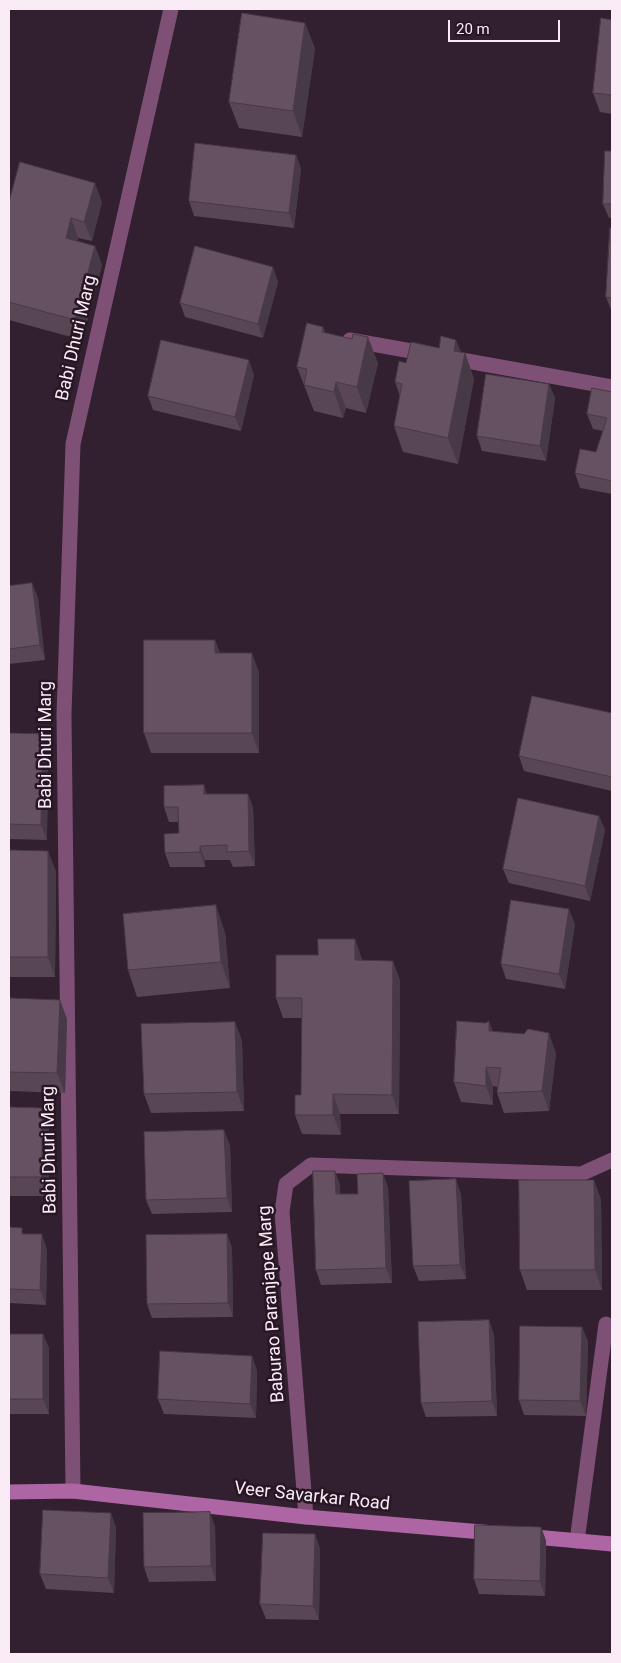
<!DOCTYPE html>
<style>
body{margin:0}
#map{position:relative;width:621px;height:1663px;overflow:hidden;background:#321f2f;font-family:Roboto,sans-serif}
canvas{display:block}
.frame{position:absolute;inset:0;border:10px solid #f9ecf6;pointer-events:none}
.scale{position:absolute;left:448px;top:20px;width:112px;height:22px;box-sizing:border-box;border:2px solid #f9ecf6;border-top:0;padding-left:6px;font-size:15px;line-height:18px;white-space:nowrap;color:#f9ecf6;-webkit-text-stroke:4px #281625;paint-order:stroke}
</style>
<div id="map">
<canvas width="621" height="1663"></canvas>
<div class="frame"></div>
<div class="scale">20 m</div>
</div>
<script>
const context = document.querySelector('canvas').getContext('2d');
context.lineJoin = 'round';
function strokePath(path, color, width, dash) {
  context.strokeStyle = color;
  context.lineWidth = width;
  context.lineCap = dash ? 'butt' : 'round';
  context.setLineDash(dash || []);
  context.stroke(path);
}
function paint(path, color) {
  context.fillStyle = color;
  context.fill(path, 'evenodd');
}
function write(font, color, halo, rows, align = 'center') {
  context.font = font + ' Roboto,sans-serif';
  context.lineWidth = 5;
  context.setLineDash([]);
  context.textBaseline = 'middle';
  context.strokeStyle = halo;
  context.fillStyle = color;
  for (const [text, x, y, turn = 0] of rows) {
    context.save();
    context.translate(x, y);
    context.rotate((+turn || 0) * Math.PI / 180);
    context.textAlign = isNaN(turn) ? turn : align;
    if (halo) context.strokeText(text, 0, 0);
    context.fillText(text, 0, 0);
    context.restore();
  }
}
strokePath(new Path2D(`
 M577,1541L606,1324`), '#7e5076', 15);
strokePath(new Path2D(`
 M350,340L612,387
 M73,1491L64,714L73,444L171,9
 M306,1517L282,1212L286,1184L311,1165L581,1174L612,1160`), '#7e5076', 15);
strokePath(new Path2D(`
 M9,1492L73,1491L306,1517L494,1533
 M524,1536L612,1544`), '#ae65a4', 15);
paint(new Path2D(`
 M612,20V114L600,112L593,93Z
 M305,23L315,49L302,137L239,128L229,102Z
 M612,151V218H609L603,204Z
 M296,155L301,169L294,228L194,216L189,201Z
 M9,202H102L92,241L78,238L77,241L95,246L102,265L82,340L9,320Z
 M612,228V312L606,297Z
 M273,267L278,282L263,338L185,317L180,303Z
 M323,327L325,333L378,363L366,413L346,408L343,418L314,411L297,367Z
 M461,352L465,353L474,379L458,464L403,452L394,426L400,396L395,382Z
 M254,375L241,431L153,410L148,396Z
 M549,384L555,398L546,461L482,451L477,436Z
 M612,392V494L580,488L575,473L596,452L603,431L593,429L587,414Z
 M32,583L38,598L45,660L9,664V586Z
 M215,640L220,653L259,672V753H151L144,733Z
 M612,713V791L524,771L519,756Z
 M9,733L43,734L48,748L47,840L9,839Z
 M207,794H248L253,808L255,866L233,867L230,860H205V867H170L165,853L179,833L178,822H169L164,807Z
 M599,816L605,830L590,901L509,883L503,869Z
 M9,850L56,871L55,977H9Z
 M575,924L565,989L506,979L501,964Z
 M225,932L230,988L137,997L128,970Z
 M355,939L362,960L400,980L399,1114H340L341,1135L302,1134L295,1115L301,1095L302,1018H283L276,998L318,955Z
 M9,998L67,1019L65,1093L9,1091Z
 M235,1022L242,1041L244,1111L151,1113L144,1094Z
 M492,1031L556,1053L549,1111L504,1113L497,1093L498,1087L493,1086V1105L461,1102L454,1082Z
 M9,1107L49,1127V1196H9Z
 M230,1145L232,1212L152,1214L146,1200Z
 M335,1171L340,1185V1194H358L388,1187L392,1283L321,1285L316,1270Z
 M461,1194L466,1279L419,1281L413,1266Z
 M601,1199L602,1290H527L520,1270Z
 M9,1227L25,1234L47,1249L46,1305L9,1303Z
 M227,1234L232,1248L233,1317L152,1318L147,1304Z
 M489,1320L494,1335L497,1416L426,1417L421,1403Z
 M582,1327L588,1342L586,1416L524,1415L519,1400Z
 M9,1334H43L49,1348V1414H9Z
 M252,1356L257,1371L256,1418L164,1414L158,1399Z
 M215,1526L216,1581L149,1582L144,1567Z
 M116,1527L114,1593L46,1589L40,1574Z
 M541,1527L546,1541L545,1596L479,1594L474,1579Z
 M315,1534L320,1549L319,1620L266,1619L260,1604Z`), '#584654');
paint(new Path2D(`
 M305,23L315,49L302,137L293,111Z
 M296,155L301,169L294,228L289,213Z
 M95,183L102,202L92,241L84,222Z
 M71,218L78,238L73,258L66,238Z
 M95,246L102,265L82,340L75,320Z
 M273,267L278,282L263,338L258,324Z
 M368,337L378,363L366,413L357,387Z
 M456,340L464,359L465,353L474,379L458,464L448,438L454,351Z
 M249,360L254,375L241,431L235,417Z
 M336,382L346,408L343,418L334,392Z
 M549,384L555,398L546,461L540,446Z
 M32,583L38,598L45,660L40,645Z
 M215,640L222,660L215,653Z
 M252,653L259,672V753L252,733Z
 M43,734L48,748L47,840L41,825Z
 M204,785L209,800L204,794Z
 M248,794L253,808L255,866L249,851Z
 M599,816L605,830L590,901L585,886Z
 M200,846L205,860V867L200,852Z
 M48,851L56,871L55,977L48,957Z
 M216,905L225,932L230,988L221,962Z
 M569,909L575,924L565,989L559,974Z
 M355,939L362,959V979L355,960Z
 M393,961L400,980L399,1114L392,1095Z
 M60,1000L67,1019L65,1093L57,1073Z
 M489,1021L496,1040L489,1031Z
 M235,1022L242,1041L244,1111L237,1092Z
 M549,1033L556,1053L549,1111L542,1091Z
 M486,1067L493,1086V1105L486,1086Z
 M333,1094L340,1114L341,1135L333,1115Z
 M42,1108L49,1127V1196L42,1177Z
 M224,1130L230,1145L232,1212L227,1198Z
 M335,1171L340,1185L341,1209L336,1194Z
 M383,1173L388,1187L392,1283L386,1268Z
 M456,1179L461,1194L466,1279L460,1265Z
 M594,1180L601,1199L602,1290L595,1270Z
 M42,1234L47,1249L46,1305L40,1290Z
 M227,1234L232,1248L233,1317L228,1303Z
 M489,1320L494,1335L497,1416L492,1401Z
 M582,1327L588,1342L586,1416L580,1401Z
 M43,1334L49,1348V1414L43,1399Z
 M252,1356L257,1371L256,1418L250,1404Z
 M210,1512L215,1526L216,1581L211,1566Z
 M111,1513L116,1527L114,1593L108,1578Z
 M541,1527L546,1541L545,1596L540,1581Z
 M315,1534L320,1549L319,1620L313,1606Z`), '#473945');
const building = new Path2D(`
 M242,13L305,23L293,111L229,102Z
 M601,18L612,20V95L593,93Z
 M195,143L296,155L289,213L189,201Z
 M605,151H612V204H603Z
 M20,162L95,183L84,222L71,218L66,238L95,246L75,320L9,302V202Z
 M610,228H612V298L606,297Z
 M195,246L273,267L258,324L180,303Z
 M307,323L323,327L322,332L352,339L353,334L368,337L357,387L336,382L334,392L304,385L307,369L297,367Z
 M441,336L456,340L454,351L465,353L448,438L394,426L402,384L395,382L399,361L406,363L411,342L439,348Z
 M161,340L249,360L235,417L148,396Z
 M486,374L549,384L540,446L477,436Z
 M592,388L612,392V481L575,473L580,449L596,452L607,418L587,414Z
 M32,583L40,645L9,649V586Z
 M144,640H215V653H252V733H144Z
 M532,696L612,713V777L519,756Z
 M9,733L43,734L41,825L9,824Z
 M204,785V794H248L249,851L227,852V845L200,846V852L165,853L164,834L179,833L178,807H164V786Z
 M518,798L599,816L585,886L503,869Z
 M9,850L48,851V957H9Z
 M511,900L569,909L559,974L501,964Z
 M216,905L221,962L128,970L123,914Z
 M318,939H355V960L393,961L392,1095L333,1094V1115H295V1095H301L302,998H276V955H318Z
 M9,998L60,1000L57,1073L9,1072Z
 M457,1021L486,1023L489,1021V1031L524,1034L528,1029L549,1033L542,1091L497,1093L501,1068L486,1067V1086L454,1082Z
 M235,1022L237,1092L144,1094L141,1024Z
 M9,1107L42,1108V1177H9Z
 M224,1130L227,1198L146,1200L144,1132Z
 M313,1171H335L336,1194H358L357,1174L383,1173L386,1268L316,1270Z
 M456,1179L460,1265L413,1266L409,1181Z
 M519,1180H594L595,1270H520Z
 M9,1227L22,1228V1234H42L40,1290L9,1289Z
 M227,1234L228,1303L147,1304L146,1235Z
 M489,1320L492,1401L421,1403L418,1322Z
 M520,1326L582,1327L580,1401L519,1400Z
 M9,1334H43V1399H9Z
 M160,1351L252,1356L250,1404L158,1399Z
 M43,1510L111,1513L108,1578L40,1574Z
 M210,1512L211,1566L144,1567L143,1513Z
 M475,1525L541,1527L540,1581L474,1579Z
 M263,1533L315,1534L313,1606L260,1604Z`);
paint(building, '#665162');
strokePath(building, '#473945', 1);
write('18px', '#f9ecf6', '#281625', [
 ["Babi Dhuri Marg",77,338,-77],
 ["Babi Dhuri Marg",46,745,-90],
 ["Babi Dhuri Marg",50,1150,-91],
 ["Baburao Paranjape Marg",272,1304,-94],
 ["Veer Savarkar Road",312,1497,6]
]);
</script>
